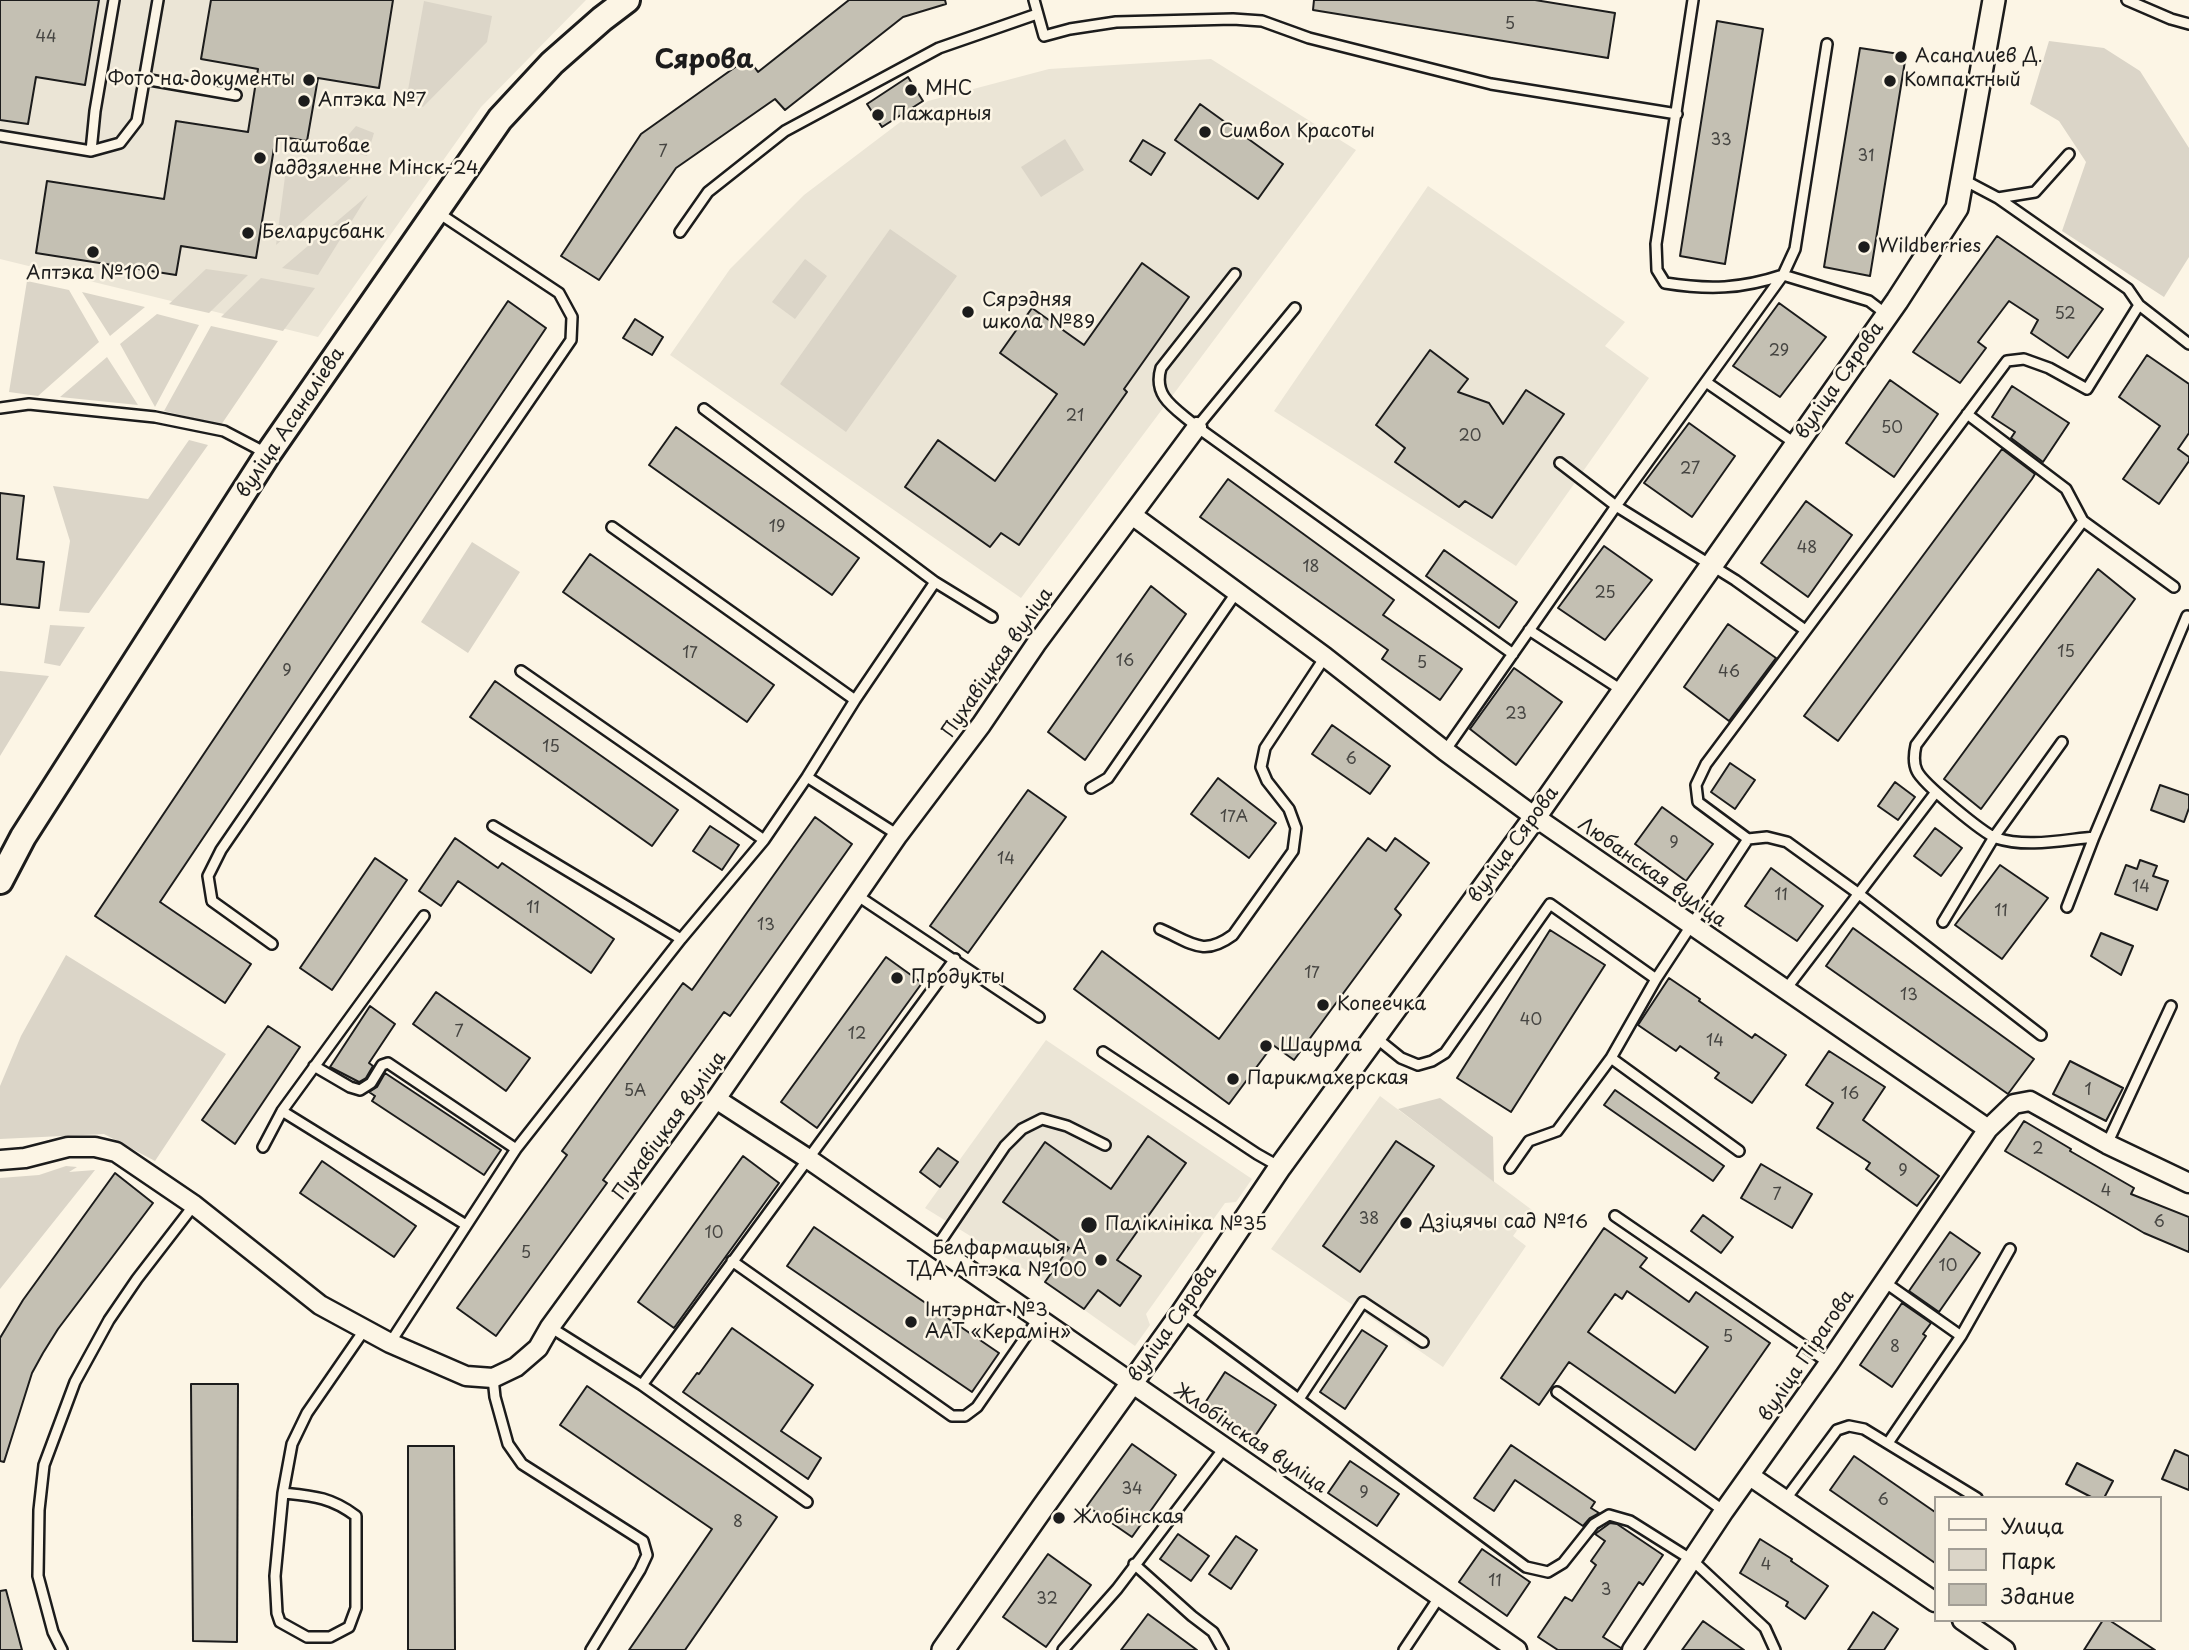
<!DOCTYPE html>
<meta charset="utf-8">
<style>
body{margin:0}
#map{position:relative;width:2189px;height:1650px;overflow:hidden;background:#fcf5e5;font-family:"Playpen Sans",sans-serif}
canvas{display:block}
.legend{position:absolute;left:1934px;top:1496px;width:228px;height:126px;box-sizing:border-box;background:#fcf5e5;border:2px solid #a29e95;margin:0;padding:9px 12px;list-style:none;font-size:21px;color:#1c1c1c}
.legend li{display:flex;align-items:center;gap:14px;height:35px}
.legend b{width:35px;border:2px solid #a29e95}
</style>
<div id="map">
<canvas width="2189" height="1650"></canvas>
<ul class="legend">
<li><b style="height:9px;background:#fcf5e5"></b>Улица</li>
<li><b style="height:19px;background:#dbd5c8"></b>Парк</li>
<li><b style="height:19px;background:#c4c0b3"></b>Здание</li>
</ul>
</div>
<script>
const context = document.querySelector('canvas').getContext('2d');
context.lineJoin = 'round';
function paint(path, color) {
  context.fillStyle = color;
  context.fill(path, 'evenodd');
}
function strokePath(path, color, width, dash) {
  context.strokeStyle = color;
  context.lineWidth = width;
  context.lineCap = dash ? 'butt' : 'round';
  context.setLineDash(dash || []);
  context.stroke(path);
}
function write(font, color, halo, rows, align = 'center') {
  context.font = font + ' "Playpen Sans",sans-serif';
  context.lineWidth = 5;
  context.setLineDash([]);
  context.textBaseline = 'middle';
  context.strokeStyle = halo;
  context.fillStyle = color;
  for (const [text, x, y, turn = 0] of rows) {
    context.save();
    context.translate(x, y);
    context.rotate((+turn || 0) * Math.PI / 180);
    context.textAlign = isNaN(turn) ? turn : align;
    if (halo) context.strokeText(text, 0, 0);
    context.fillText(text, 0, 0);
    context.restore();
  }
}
paint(new Path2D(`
 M0,0H586L481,107L318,337L0,259Z
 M1211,59L1356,150L1021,598L670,355L730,269L804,195L928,101L1049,69Z
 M1428,186L1625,322L1605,346L1649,378L1516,566L1274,411Z
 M1046,1040L1252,1179L1236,1202L1225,1203L1146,1314L1150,1325L1135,1346L1045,1282L925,1208Z
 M1380,1096L1532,1210L1513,1236L1526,1246L1443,1367L1271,1249Z`), '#ebe5d6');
paint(new Path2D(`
 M424,1L492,16L487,42L423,107L406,101Z
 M2049,41L2104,48L2140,71L2189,148V257L2164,297L2062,231L2086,162L2059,121L2030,104Z
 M356,126L374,133L367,156L337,148Z
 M1065,139L1084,170L1041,197L1021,167Z
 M286,169L352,177L276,245Z
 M368,195L318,275L282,268Z
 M890,229L957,276L846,432L780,384Z
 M805,259L827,276L795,319L772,302Z
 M206,269L248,275L209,313L169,304Z
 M261,278L315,288L283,331L221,317Z
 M27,281L69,290L99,342L38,396L9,392Z
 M82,292L145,307L110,336Z
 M157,314L199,325L155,407L120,344Z
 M211,326L278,341L221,425L164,411Z
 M107,357L138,405L60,397Z
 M189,440L208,445L89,613L59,611L70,541L53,486L148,499Z
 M472,542L520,572L468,653L421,622Z
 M50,625L85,627L60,666L44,663Z
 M0,671L49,676L0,756Z
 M66,955L226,1054L155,1161L104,1134L0,1139V1086L21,1036Z
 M1440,1098L1493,1137L1494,1182L1398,1109Z
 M66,1166L77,1167L69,1172L95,1170L0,1289V1178L39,1175Z`), '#dbd5c8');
const building = new Path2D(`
 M0,0H99L85,85L36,77L28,124L0,120Z
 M211,0H393L379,88L318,78L307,141L276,136L256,258L181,246L176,275L36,253L47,181L164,199L176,121L248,132L258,69L201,59Z
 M849,0H945L946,4L903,17L785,110L775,99L676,168L599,280L561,256L641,134L748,58L758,72Z
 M1314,0H1535L1615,13L1608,58L1313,10Z
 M1717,21L1763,29L1725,264L1680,256Z
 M1860,48L1906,55L1870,276L1824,267Z
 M908,77L923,101L882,127L867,104Z
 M1200,104L1283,164L1258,199L1175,140Z
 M1143,140L1165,153L1151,175L1130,161Z
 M1997,236L2103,309L2068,358L2031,333L2038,320L2009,301L1978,342L1986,348L1960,383L1913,352Z
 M1142,263L1189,297L1124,389L1127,392L1019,545L1001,533L990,547L905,487L938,440L995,481L1057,394L1000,353L1032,308L1084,345Z
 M508,301L546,328L160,902L251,964L225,1003L95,916Z
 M1779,303L1826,337L1780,397L1733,366Z
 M635,319L663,337L652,355L623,338Z
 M1430,350L1468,379L1458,392L1489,403L1503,424L1526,390L1564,414L1492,518L1465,501L1459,507L1395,462L1405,448L1376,425Z
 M2147,355L2189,384V433L2178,449L2189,457V461L2159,504L2123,479L2160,426L2119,397Z
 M1890,380L1938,414L1894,477L1846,443Z
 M2012,386L2069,423L2043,462L2011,438L2015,432L1992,417Z
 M1689,423L1735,456L1692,517L1644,483Z
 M676,427L859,558L832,595L649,465Z
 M2002,449L2035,474L2032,479L1838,741L1804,716Z
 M1228,479L1394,600L1383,615L1462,669L1440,700L1382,659L1388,650L1200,517Z
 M0,493L24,496L17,559L44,562L39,608L0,604Z
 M1806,501L1852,535L1808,597L1761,563Z
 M1604,546L1652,580L1605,640L1558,608Z
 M1444,550L1517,602L1499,628L1426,576Z
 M590,554L774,685L747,722L563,592Z
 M2098,569L2135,599L1981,809L1944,779Z
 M1151,586L1186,614L1085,760L1048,732Z
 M1728,624L1776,658L1729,721L1684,687Z
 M1514,668L1562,702L1516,765L1470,729Z
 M495,681L678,810L652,846L470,717Z
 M1332,725L1390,766L1370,794L1312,754Z
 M1730,763L1755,780L1735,809L1711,792Z
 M1218,778L1276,823L1249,858L1191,814Z
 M1895,782L1915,797L1898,820L1878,806Z
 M2160,785L2189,795V808L2184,822L2151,810Z
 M1028,790L1066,817L968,953L930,926Z
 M1662,807L1713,844L1686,881L1635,844Z
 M815,817L852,844L730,1016L724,1012L603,1180L607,1183L496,1336L457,1308L567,1155L562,1151L683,983L692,990Z
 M710,826L739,845L722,870L693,851Z
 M1935,828L1962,848L1941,876L1914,856Z
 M455,838L498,868L502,863L614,939L591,973L458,881L441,906L419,891Z
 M1368,838L1386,851L1395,838L1429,863L1395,909L1401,915L1294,1060L1273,1045L1229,1104L1074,989L1102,951L1219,1039Z
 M375,858L407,880L332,990L300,968Z
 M2140,860L2157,866L2153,876L2168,881L2157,910L2115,894L2126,865L2137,869Z
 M2000,865L2048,898L2002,959L1955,925Z
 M1771,868L1823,906L1797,941L1745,906Z
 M1853,928L2034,1059L2008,1094L1826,966Z
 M1550,930L1605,965L1511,1112L1457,1078Z
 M2101,933L2133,946L2121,975L2091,956Z
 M886,957L922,983L817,1128L781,1102Z
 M1669,978L1700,999L1699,1001L1752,1038L1755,1034L1786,1055L1752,1103L1715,1078L1719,1073L1680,1046L1676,1051L1638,1025Z
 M436,992L530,1058L506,1091L413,1024Z
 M370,1006L395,1024L369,1063L373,1066L366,1078L359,1082L330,1067Z
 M268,1026L300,1047L235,1144L202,1120Z
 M1829,1051L1885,1087L1863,1120L1939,1176L1917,1206L1866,1169L1870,1163L1817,1128L1833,1103L1806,1085Z
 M2070,1061L2123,1088L2106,1121L2053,1094Z
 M385,1073L501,1150L484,1175L372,1101L375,1096L369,1092L377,1087Z
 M1615,1090L1724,1166L1713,1181L1604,1105Z
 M2024,1121L2071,1149L2070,1151L2134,1188L2131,1194L2189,1217V1252L2144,1233L2005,1151Z
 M1148,1136L1186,1163L1117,1260L1141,1276L1120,1306L1098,1290L1084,1309L1045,1282L1069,1248L1003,1202L1045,1142L1111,1189Z
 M1396,1141L1434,1166L1360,1272L1323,1246Z
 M938,1148L958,1162L940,1187L920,1172Z
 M743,1156L779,1183L674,1328L638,1302Z
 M322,1161L416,1226L394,1257L300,1193Z
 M1761,1164L1812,1194L1792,1228L1741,1198Z
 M115,1173L153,1203L58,1329L43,1353L32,1373L4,1462L0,1461V1338L23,1300Z
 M1703,1215L1733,1237L1721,1253L1691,1231Z
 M814,1227L999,1353L972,1392L787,1266Z
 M1604,1228L1647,1258L1640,1267L1689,1302L1696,1292L1770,1343L1695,1450L1569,1362L1539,1405L1501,1378ZM1627,1291L1708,1347L1675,1393L1588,1332L1615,1294L1622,1299Z
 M1950,1232L1980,1253L1939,1312L1909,1291Z
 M1902,1303L1931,1323L1923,1334L1926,1336L1892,1387L1860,1365Z
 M732,1328L813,1385L781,1431L821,1458L808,1479L683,1392L697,1373L699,1374Z
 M1362,1330L1387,1346L1345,1409L1320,1392Z
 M1225,1372L1276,1405L1253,1439L1203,1406Z
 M191,1384H238L237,1642L193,1641Z
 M587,1386L777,1517L685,1650H629L712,1529L560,1425Z
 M1132,1444L1176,1475L1132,1537L1087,1506Z
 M1511,1445L1595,1502L1591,1508L1599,1513L1590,1518L1583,1526L1515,1480L1494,1511L1474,1498Z
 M408,1446H454L455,1650H408Z
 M2175,1450L2189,1456V1490L2162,1479Z
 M1854,1456L1935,1512V1563L1830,1490Z
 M1350,1461L1399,1494L1377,1526L1328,1493Z
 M2077,1463L2113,1481L2104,1498H2093L2066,1484Z
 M1610,1523L1617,1524L1663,1555L1643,1585L1639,1582L1603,1637L1621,1648V1650H1558L1538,1637L1565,1597L1572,1601L1596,1565L1591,1561L1605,1541L1595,1534Z
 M1178,1534L1209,1556L1191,1581L1160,1559Z
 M1236,1536L1257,1550L1231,1589L1209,1574Z
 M1760,1539L1792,1559L1791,1561L1828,1586L1805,1619L1786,1606L1788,1602L1740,1573Z
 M1482,1549L1530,1582L1507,1616L1459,1582Z
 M1048,1554L1091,1585L1046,1647L1003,1617Z
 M6,1590L22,1650H0V1591Z
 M1873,1612L1898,1629L1884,1650H1848Z
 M1148,1614L1197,1650H1121Z
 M2103,1620H2109L2155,1650H2084Z
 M1703,1621L1744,1650H1682Z`);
paint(building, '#c4c0b3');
strokePath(building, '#1c1c1c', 2);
const service = new Path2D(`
 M1034,0L1044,36L1070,29L1116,22L1233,19L1262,21L1309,38L1491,84L1677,114
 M1693,0L1656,244L1657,270L1665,283C1709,290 1741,289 1783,275L1795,249L1827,44
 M2127,0L2171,19L2189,24
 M144,79L236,95
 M0,136L91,151L120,143L137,121L158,0
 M91,151L95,111L114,0
 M1962,179L1998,198L2128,289L2139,305L2189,344
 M1998,198L2035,192L2069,154
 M680,232L708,192L785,131L939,48L1037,14
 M1235,274L1161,368C1152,398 1177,409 1197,427L1513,654
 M1706,382L1796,444
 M0,408L29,404L155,417L224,431L266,453
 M704,409L935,582L992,617
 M1967,414L2066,489L2083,521L1916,745C1914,754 1913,763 1917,771C1923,784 1983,833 1996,838C2027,848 2062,840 2094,837
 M1197,427L1295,308
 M1560,463L1616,506L1783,275L1869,301L1886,314
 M2083,521L2174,587
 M612,527L855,700
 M1529,630L1623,691
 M521,671L764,840
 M1445,751L1616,506L1735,580L1805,630
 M807,777L898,835
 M1091,788L1108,778L1236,593
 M493,826L681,939
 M858,896L1039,1017
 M2067,907L2094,837L2187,616
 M1943,922L1994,837L2062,742
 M1160,929C1192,943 1203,957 1233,935L1293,851L1296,828L1289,809L1267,781L1261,767L1265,748L1325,657
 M272,944L212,901L208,876L221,850L571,340L572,317L559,293L437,212
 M1786,989L1936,792
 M2041,1035L1859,894L1787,842L1767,837L1748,839L1698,802L1696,785L1706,764L2007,361L2024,359L2049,368L2087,389L2139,305
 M1375,1037L1401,1058L1418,1065L1432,1061L1445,1053L1550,904L1656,979L1748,839
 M1103,1052L1257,1154L1280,1167
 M1611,1058L1739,1151
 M314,1066L350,1087L360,1090L371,1083L382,1065L388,1063L516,1149
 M282,1111L466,1225
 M2107,1144L2171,1006
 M263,1147L282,1111L424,916
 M1510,1168L1529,1141L1557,1131L1611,1058L1656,979
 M1615,1216L1829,1363
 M936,1248L1005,1146L1022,1129L1042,1119L1067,1126L1105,1145
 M732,1261L952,1416H965L977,1407L1038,1319
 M1883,1281L1961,1336
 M1182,1313L1526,1567L1548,1572L1563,1563L1594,1524L1609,1515L1630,1521L1692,1560L1765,1628L1775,1650
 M550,1327L642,1385L807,1502
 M390,1343L516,1149L681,939L764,840L807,777L855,700L935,582
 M493,1378L495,1397L508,1444L522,1464L643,1541L647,1555L640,1570L591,1650
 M642,1385L955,959
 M1557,1392L1724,1511
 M1299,1399L1363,1302L1423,1342
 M1888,1443L1961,1336L2010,1249
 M283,1493C313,1496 331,1497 356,1516V1608L349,1627L330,1637H307L280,1622L277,1613L275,1576L283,1493L292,1444L307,1413L365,1329
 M1785,1500L1837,1430L1849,1426L1864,1429L1977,1498
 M1134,1564L1192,1616L1213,1632L1223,1650
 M62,1650L53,1632L38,1576L39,1510L44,1465L75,1382L109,1320L137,1279L194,1205
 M1063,1650L1117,1589L1225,1447
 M1404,1650L1440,1596`);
const minor = new Path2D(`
 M1132,515L1325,657L1445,751L1535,817L1988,1129
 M716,1099L807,1158L1517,1650
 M0,1160L25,1158L68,1147H95L116,1152L194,1205L320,1305L390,1343L466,1376L493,1378L516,1367L538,1348L550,1327L716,1099L898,835L981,725L1036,644L1197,427
 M1750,1476L1935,1602
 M1962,1620L2005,1650
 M1632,1650L1724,1511L1829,1363L1988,1129L2014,1104L2030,1101L2107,1144L2189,1183`);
const tertiary = new Path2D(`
 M943,1650L1043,1507L1182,1313L1280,1167L1535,817L1897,301L1957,208L1994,0`);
const secondary = new Path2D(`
 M0,881L23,837L268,454L500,119L552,63L602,19L627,0`);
strokePath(service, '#1c1c1c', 14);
strokePath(minor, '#1c1c1c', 23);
strokePath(tertiary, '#1c1c1c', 26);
strokePath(secondary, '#1c1c1c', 30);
strokePath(service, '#fcf5e5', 9);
strokePath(minor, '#fcf5e5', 18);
strokePath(tertiary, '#fcf5e5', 21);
strokePath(secondary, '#fcf5e5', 24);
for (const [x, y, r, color] of [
 [1901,57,7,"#1c1c1c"],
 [309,80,7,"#1c1c1c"],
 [1890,81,7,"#1c1c1c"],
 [911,90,7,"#1c1c1c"],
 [304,101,7,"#1c1c1c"],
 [878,115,7,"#1c1c1c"],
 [1205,132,7,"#1c1c1c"],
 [260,158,7,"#1c1c1c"],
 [248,233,7,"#1c1c1c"],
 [1864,247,7,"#1c1c1c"],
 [93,252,7,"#1c1c1c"],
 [968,312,7,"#1c1c1c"],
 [897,978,7,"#1c1c1c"],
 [1323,1005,7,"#1c1c1c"],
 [1266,1046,7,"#1c1c1c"],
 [1233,1079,7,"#1c1c1c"],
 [1406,1223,7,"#1c1c1c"],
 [1089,1225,9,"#1c1c1c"],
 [1101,1260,7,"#1c1c1c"],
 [911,1322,7,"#1c1c1c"],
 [1059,1518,7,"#1c1c1c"]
]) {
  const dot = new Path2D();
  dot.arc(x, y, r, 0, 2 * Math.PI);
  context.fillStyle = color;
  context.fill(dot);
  strokePath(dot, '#fcf5e5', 2.5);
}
write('16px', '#464542', null, [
 ["5",1510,25],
 ["44",46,38],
 ["33",1721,141],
 ["7",663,153],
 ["31",1866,157],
 ["52",2065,315],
 ["29",1779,352],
 ["21",1075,417],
 ["50",1892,429],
 ["20",1470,437],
 ["27",1690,470],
 ["19",777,528],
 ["48",1807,549],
 ["18",1311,568],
 ["25",1605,594],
 ["15",2066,653],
 ["17",690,654],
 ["16",1125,662],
 ["5",1422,664],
 ["9",287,672],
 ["46",1729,673],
 ["23",1516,715],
 ["15",551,748],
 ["6",1351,760],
 ["17А",1234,818],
 ["9",1674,844],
 ["14",1006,860],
 ["14",2141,888],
 ["11",1781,896],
 ["11",533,909],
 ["11",2001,912],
 ["13",766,926],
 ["17",1312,974],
 ["13",1909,996],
 ["40",1531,1021],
 ["7",459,1033],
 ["12",857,1035],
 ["14",1715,1042],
 ["1",2088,1091],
 ["5А",635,1092],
 ["16",1850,1095],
 ["2",2038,1150],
 ["9",1903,1172],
 ["4",2106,1192],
 ["7",1777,1196],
 ["38",1369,1220],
 ["6",2159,1223],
 ["10",714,1234],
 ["5",526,1254],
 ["10",1948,1267],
 ["5",1728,1338],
 ["8",1895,1348],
 ["34",1132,1490],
 ["9",1364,1494],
 ["6",1883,1501],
 ["8",738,1523],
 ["4",1766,1566],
 ["11",1495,1582],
 ["3",1606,1591],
 ["32",1047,1600]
]);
write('19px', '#1c1c1c', '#fcf5e5', [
 ["Асаналиев Д.",1915,57],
 ["Фото на документы",295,80,"right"],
 ["Компактный",1904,81],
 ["МНС",925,90],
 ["Аптэка №7",318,101],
 ["Пажарныя",892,115],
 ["Символ Красоты",1219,132],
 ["Паштовае",274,147],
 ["аддзяленне Мінск-24",274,169],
 ["Беларусбанк",262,233],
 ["Wildberries",1878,247],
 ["Аптэка №100",93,274,"center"],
 ["Сярэдняя",982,301],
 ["школа №89",982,323],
 ["Продукты",911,978],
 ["Копеечка",1337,1005],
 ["Шаурма",1280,1046],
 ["Парикмахерская",1247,1079],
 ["Дзіцячы сад №16",1420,1223],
 ["Паліклініка №35",1105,1225],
 ["Белфармацыя А",1087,1249,"right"],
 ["ТДА Аптэка №100",1087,1271,"right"],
 ["Інтэрнат №3",925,1311],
 ["ААТ «Керамін»",925,1333],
 ["Жлобінская",1073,1518]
], 'left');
write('19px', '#1c1c1c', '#fcf5e5', [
 ["вуліца Сярова",1840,381,-55],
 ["вуліца Асаналіева",291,423,-56],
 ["Пухавіцкая вуліца",998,663,-55],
 ["вуліца Сярова",1514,845,-54],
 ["Любанская вуліца",1652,873,35],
 ["Пухавіцкая вуліца",670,1126,-54],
 ["вуліца Сярова",1173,1324,-55],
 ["вуліца Пірагова",1807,1356,-56],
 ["Жлобінская вуліца",1250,1439,34]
]);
write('bold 26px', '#1c1c1c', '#fcf5e5', [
 ["Сярова",704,61]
]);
</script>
